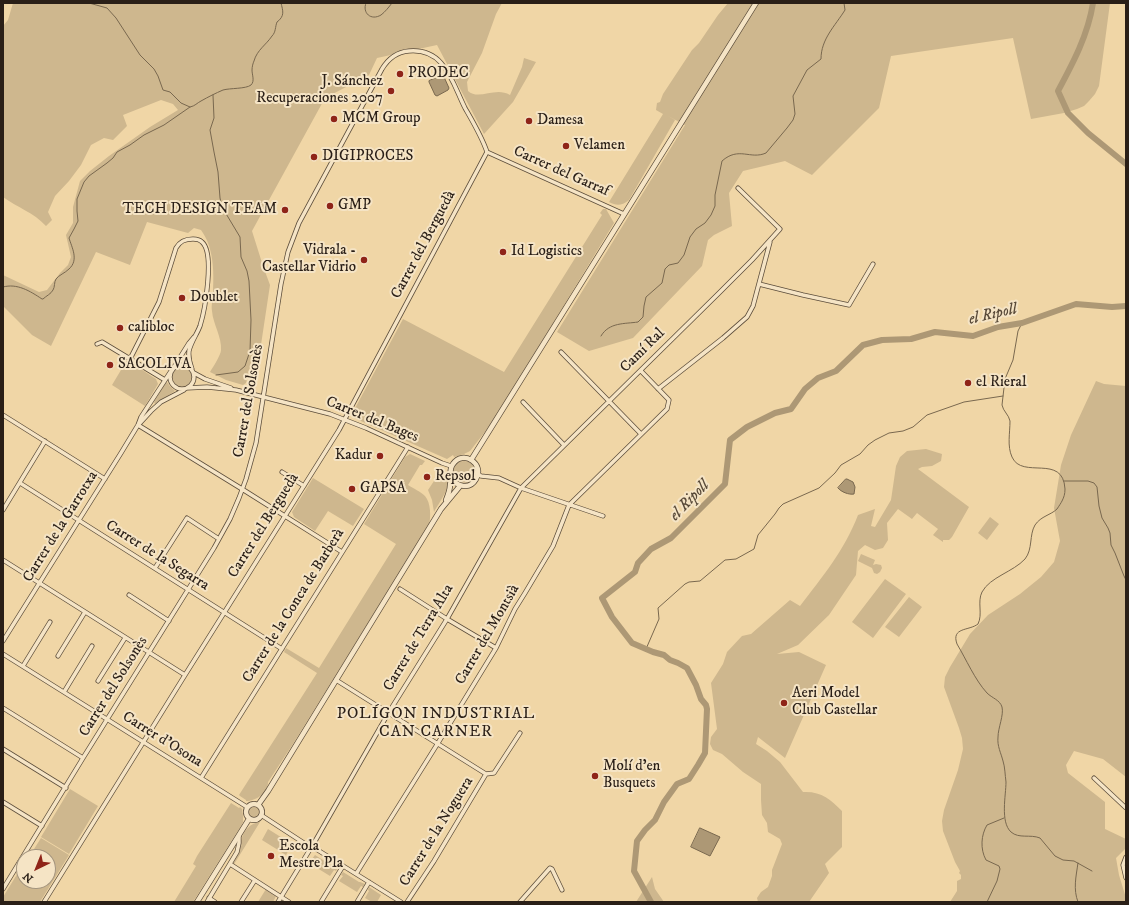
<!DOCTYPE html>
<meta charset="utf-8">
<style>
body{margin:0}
#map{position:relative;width:1129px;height:905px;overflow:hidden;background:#f0d6a6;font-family:"IM FELL DW Pica",serif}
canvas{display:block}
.frame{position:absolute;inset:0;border:4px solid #2a1f17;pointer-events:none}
.north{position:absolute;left:16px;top:849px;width:40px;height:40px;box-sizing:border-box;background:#f5e4c5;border:1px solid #a4957f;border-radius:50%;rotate:223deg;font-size:11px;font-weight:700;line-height:16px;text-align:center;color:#2a1f17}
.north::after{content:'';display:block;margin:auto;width:14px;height:18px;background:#8f2418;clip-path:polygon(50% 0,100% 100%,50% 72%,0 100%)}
</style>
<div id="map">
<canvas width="1129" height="905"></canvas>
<div class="frame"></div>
<div class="north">N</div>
</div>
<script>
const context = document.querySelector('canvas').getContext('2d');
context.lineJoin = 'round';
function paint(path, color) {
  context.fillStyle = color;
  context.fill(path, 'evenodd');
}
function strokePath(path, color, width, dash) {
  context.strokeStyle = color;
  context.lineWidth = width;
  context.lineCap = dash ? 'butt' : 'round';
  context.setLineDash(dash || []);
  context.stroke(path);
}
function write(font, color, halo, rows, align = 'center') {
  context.font = font + ' "IM FELL DW Pica",serif';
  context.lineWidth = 4;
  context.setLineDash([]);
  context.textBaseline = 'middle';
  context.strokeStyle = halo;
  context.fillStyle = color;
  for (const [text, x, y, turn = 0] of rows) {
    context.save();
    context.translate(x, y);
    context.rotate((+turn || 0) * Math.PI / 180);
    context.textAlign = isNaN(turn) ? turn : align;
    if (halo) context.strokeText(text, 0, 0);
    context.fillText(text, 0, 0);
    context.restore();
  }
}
paint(new Path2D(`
 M13,3H502L496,14L482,53L467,82L468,91C479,101 495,86 510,95L522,67L524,58L536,62L513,102L484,134L437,45L377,58L369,75L325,98L252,231L263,266L270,285L259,358L252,359L246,383L243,385L226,380L210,372C213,367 221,355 221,350C222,337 213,324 212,311C211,305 213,299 213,292C214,271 214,248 201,230L194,228L188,233L147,222L130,265L96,252L51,346L32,335L3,306V275L39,292L47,290L60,273L68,265L71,257L66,235L73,223V207L80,181L90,171L109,156L150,127L178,110L173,104L161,100L123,115L127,126L113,140L104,138L91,145L81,165L69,181L55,196L48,212L52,220L46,226C33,212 18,208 3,197V26L8,20Z
 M728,3H1110L1099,86L1095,94L1089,101L1084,106L1077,109L1064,113L1031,119L1013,38L891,56L879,108L812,175L785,161L743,171L729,193L732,226L714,235L708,240L702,266L633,338L589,351L557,332L685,125L668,116L675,120L629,200C621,206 617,206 609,202L663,114L656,110L657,103L660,102L663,94L692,50L699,43L718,15Z
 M603,209H606L614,223L502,407L488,428L470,451L464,454L454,457L453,455L447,459L354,418L353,412L403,319L504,372L602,215L600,213Z
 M127,360L156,379L158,384L145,406L112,385Z
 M171 377a11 11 0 1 1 22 0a11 11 0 1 1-22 0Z
 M1096,381L1104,384L1126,386V777L1103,759L1074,751L1066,765L1068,773L1105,802V829L1126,839V848L1116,858L1119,875L1126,898V902H950L957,891V881L961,879V875L959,873L960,871L955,862L943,831L942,821L944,810L958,770L963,749L962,738L959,728L944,687L945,677L950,667L970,634L988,615L1020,594L1041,577L1054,562L1060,541L1054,508L1061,465L1071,435Z
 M166,382L168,383L169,385L175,391L155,404L154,402Z
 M926,449L942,454L941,461L932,466L922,467L918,469L969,507L952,537L949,540H943V542L933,535L938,529L917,513L912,519L898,509L887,523L888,540L883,548L875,550L865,545L858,551L856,575L829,615L798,645L777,654L799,652L826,665L785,758L758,737L756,744L767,751L780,762L803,792C821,791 830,799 842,811V847L825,864L829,873L809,902H758L757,898L761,892L768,887L772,876V870L782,844L780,839L768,832L767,823L762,815L761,800V784L743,772L722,754L713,750L710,744L711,737L717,729L711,683L723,664L727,652L742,636L751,634L790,600L800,606C823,576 844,551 858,515L875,509L871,526L875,527L891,500L896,466L900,457L907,451Z
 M410,454L425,461L422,465H420L408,485C413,488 421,492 425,496C431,503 431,517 429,525L291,747L268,782C268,793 256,801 246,801V800L240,796L239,795L317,673L284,652L286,648L319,668L396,544L364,524L405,457Z
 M453 472a11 11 0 1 1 22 0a11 11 0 1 1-22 0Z
 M442,469C456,483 441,499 434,512L432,500L428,490Z
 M313,478L364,509L353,526L328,511L315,531L294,517L292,512Z
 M990,517L999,524L987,540L978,533Z
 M861,554L875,560L873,565L876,564L881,565L882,568L880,572L877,574L874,573L872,568L858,561Z
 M885,579L906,594L873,638L852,622Z
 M909,597L922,607L899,637L885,627Z
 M70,789L98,806L69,854L41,837Z
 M231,803L239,808L240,807L242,809L243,816V822L241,826L193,902H174L196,866L193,864L197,856Z
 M248 812a6 6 0 1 1 12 0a6 6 0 1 1-12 0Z
 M260,822L233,866L232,865C234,861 237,857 238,854C240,849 240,845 241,841C243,831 250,823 260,822Z
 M268,829L292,844L286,855L262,840Z
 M41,838L69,855L40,902H3V897L24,863V881H48V857H29Z
 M315,855L337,869L336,871L334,870L330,876L309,863Z
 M343,872L359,882H360L365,884L363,887L361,886L357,892L339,881L343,876L341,875Z
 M652,877L655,889L664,902H636Z
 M369,887L381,895L377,902H372L365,898L369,891L368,890Z
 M266,889L276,896L273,902H258Z`), '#ceb78e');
const water = new Path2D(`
 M441,76L444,77L449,88L448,90L437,96L435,95L429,82V81Z
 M846,479H847L853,482L855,487L854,494C849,495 841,492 838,488Z
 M700,828L720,837L710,856L691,847Z`);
paint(water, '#ad9875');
strokePath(water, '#79684f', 1);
strokePath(new Path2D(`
 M89,3L107,8L116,18L140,55L154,69L158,76L163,90L170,92L181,103L190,107
 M366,3C362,13 371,21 381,15C385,12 389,7 392,3
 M213,95L214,118L210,130L214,152L218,172L220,198L222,207L240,237L241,257L247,271L249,281L251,320L250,351L245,366L238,372L216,375
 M3,287C17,283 30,291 42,299H43C46,296 51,294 53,290C55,287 54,282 56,279C59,275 65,273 69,269C79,260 72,248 69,238L74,229L78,221L77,211V199L84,182L89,176L107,163L113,158L117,152L130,145L144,135L164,125L190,107C195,106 197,103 201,101C208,97 216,93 223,90C230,88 246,89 251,85C255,81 252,75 252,70C252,67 253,63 254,61C257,50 266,45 272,36C276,32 275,27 277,22C285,16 283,11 281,3
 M1022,323L1018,331L1013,360L1005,379L1002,405C1003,411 1009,415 1010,421C1010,433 1007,446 1012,457C1022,480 1063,453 1065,489C1065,494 1064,497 1062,501C1061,503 1059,506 1057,509C1051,515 1041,516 1035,525C1029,535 1033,549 1025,559C1013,572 990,577 982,592C977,602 983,614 978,624C969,631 951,627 957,644C966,659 975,680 987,693C992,698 1000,700 1002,707C1004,715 998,728 998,737C997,746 1001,753 1003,761C1005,767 1005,775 1006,782C1006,795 1000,822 1011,832C1019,839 1030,834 1040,838L1055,856L1063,860L1074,861L1092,871
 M601,336C609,322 625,324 638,322L643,317L644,306L646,297L662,283L665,269L669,265L678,263L684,255L690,237L696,229L705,223L711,215L715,206V195L722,161C739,146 750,160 766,153L787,128L793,120L795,114L793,96L807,70L821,59C821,39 835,26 845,10L844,3
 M1064,481H1088L1094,483L1097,487L1099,506L1102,518L1108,528L1110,533L1111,545L1115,553L1124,576L1126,580
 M646,649L659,619L658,608L685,584L689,582L700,581L725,560L736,559L754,549L758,535L775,514L779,508L783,504L819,488L835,473L841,465L860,454L868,445L875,440L889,433L903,431L913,427L927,415L964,402L1003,396
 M987,902L997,881L1000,869L999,866L986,860C980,849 981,835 987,825L1004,818
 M1078,902C1073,889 1076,877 1078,863`), '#79684f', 1);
strokePath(new Path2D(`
 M1093,3C1088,35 1073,63 1058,91L1068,113L1088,133L1126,164
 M651,902L634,871L637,841L645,830L655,820L664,802L677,784L689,779L698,765L705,753L707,709L706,705L701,699L696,685L687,668L678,663L670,660L664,655L653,652L632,643L612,617L602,598L635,572L638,563L651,549L671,538L725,484L730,440L747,427L775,413L791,409L805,389L818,378L836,371L863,345L882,340L911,339L935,332L973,336L998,327L1022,323L1076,304L1112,307L1126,306`), '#ad9875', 6);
const minor = new Path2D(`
 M487,152L624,214
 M759,284L803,295L849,305L873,264
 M97,344L102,342L165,380
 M561,352L641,434
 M130,359L159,302L176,248C180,241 185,239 193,239C196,239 200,240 202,242C215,253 205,310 200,326C197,334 191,342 189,351C188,358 190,363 192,369
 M170 377a12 12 0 1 1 24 0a12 12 0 1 1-24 0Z
 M174,367L189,343L194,337
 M194,373L205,379L231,388
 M187,388L207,387L236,390L330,414L366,428L442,463L451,466
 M658,389L723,338L747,317L753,306L770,242
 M523,402L564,445
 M3,415L105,479
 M140,423L151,411L161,402L184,390
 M138,425L242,489L342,552
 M282,472L304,486
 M478,474L481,476L499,478L521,488L603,516
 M20,483L282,649
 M3,510L45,441
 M3,560L185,675
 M155,568L187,518L219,539
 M400,589L447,619L496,648
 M129,595L169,621
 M3,641L121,453L138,425L141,417L171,371
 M3,654L247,807
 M58,656L85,612
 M23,666L50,622
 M336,680L486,774
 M98,681L125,638
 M64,692L92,646
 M3,708L83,758
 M3,749L66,788
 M486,774L494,773L520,733
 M201,778L408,447
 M1094,778L1126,808
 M3,802L42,826
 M261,815L307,845
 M314,843L389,712L447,619L521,488L719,293L752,260L780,229L738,188
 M307,845L309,843L313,842L316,845V849
 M316,849L401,902
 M1126,857L1123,865L1126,878
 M230,864L289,902
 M356,874L438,743L496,648L515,609L525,593L553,546L569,505L667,409L669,400L641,371
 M3,889L83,758L214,548L230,519L239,498L246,479L256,443L281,284L288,252L299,223L382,69C388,59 397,52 409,51C445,48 452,82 465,108C473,122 482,137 487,152
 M209,898L215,902
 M44,902L185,675L339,430L487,152
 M207,902L237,852L239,843V836
 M241,902L255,880
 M278,902L309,851
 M321,902L343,866
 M357,902L369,882
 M407,902L434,861L486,774
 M520,902L550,868L552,869L562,890`);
const tertiary = new Path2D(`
 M471,460L756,3
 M446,500C448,495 450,490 450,485C452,478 448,470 453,464C463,449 485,464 476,479C470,490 456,487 451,477
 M246 812a8 8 0 1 1 16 0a8 8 0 1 1-16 0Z
 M258,805L268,791L441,509L460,486
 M197,902L249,819`);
strokePath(minor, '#5c4d3b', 5);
strokePath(tertiary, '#5c4d3b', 6);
strokePath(minor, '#f5e4c5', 3.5);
strokePath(tertiary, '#f5e4c5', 4.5);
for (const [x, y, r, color] of [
 [400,74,4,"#8f2418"],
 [391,91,4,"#8f2418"],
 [334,119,4,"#8f2418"],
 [529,121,4,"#8f2418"],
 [566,146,4,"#8f2418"],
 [314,157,4,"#8f2418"],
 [330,206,4,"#8f2418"],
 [285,210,4,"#8f2418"],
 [503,252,4,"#8f2418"],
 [364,260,4,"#8f2418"],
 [182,298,4,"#8f2418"],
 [120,328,4,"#8f2418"],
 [110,365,4,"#8f2418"],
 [968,383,4,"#8f2418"],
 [380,456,4,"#8f2418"],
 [427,477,4,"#8f2418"],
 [352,489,4,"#8f2418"],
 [784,703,4,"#8f2418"],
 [595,776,4,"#8f2418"],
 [271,856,4,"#8f2418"]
]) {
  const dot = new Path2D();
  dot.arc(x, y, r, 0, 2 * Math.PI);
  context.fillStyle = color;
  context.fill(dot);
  strokePath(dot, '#f5e4c5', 1.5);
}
write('15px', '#2a1f17', '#f5e4c5', [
 ["PRODEC",408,74],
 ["J. Sánchez",383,82,"right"],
 ["Recuperaciones 2007",383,99,"right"],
 ["MCM Group",342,119],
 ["Damesa",537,121],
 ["Velamen",574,146],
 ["DIGIPROCES",322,157],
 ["GMP",338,206],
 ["TECH DESIGN TEAM",277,210,"right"],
 ["Vidrala -",356,251,"right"],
 ["Castellar Vidrio",356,268,"right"],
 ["Id Logistics",511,252],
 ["Doublet",190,298],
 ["calibloc",128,328],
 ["SACOLIVA",118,365],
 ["el Rieral",976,383],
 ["Kadur",372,456,"right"],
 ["Repsol",435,477],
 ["GAPSA",360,489],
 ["Aeri Model",792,694],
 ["Club Castellar",792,711],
 ["Molí d'en",603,767],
 ["Busquets",603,784],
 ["Escola",279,847],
 ["Mestre Pla",279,864]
], 'left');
write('15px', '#2a1f17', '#f5e4c5', [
 ["Carrer del Garraf",561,172,24],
 ["Carrer del Berguedà",424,245,-62],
 ["Camí Ral",643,351,-45],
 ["Carrer del Solsonès",249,401,-80],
 ["Carrer del Bages",372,420,22],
 ["Carrer del Berguedà",264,526,-58],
 ["Carrer de la Garrotxa",61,527,-58],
 ["Carrer de la Segarra",157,556,32],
 ["Carrer de la Conca de Barberà",294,606,-58],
 ["Carrer del Montsià",488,635,-60],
 ["Carrer de Terra Alta",419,638,-59],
 ["Carrer del Solsonès",114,687,-58],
 ["Carrer d'Osona",162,740,32],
 ["Carrer de la Noguera",437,832,-58]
]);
write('italic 16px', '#584938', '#f5e4c5', [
 ["el Ripoll",993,315,-13],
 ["el Ripoll",690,501,-46]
]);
context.letterSpacing = '1px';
write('16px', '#2a1f17', '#f5e4c5', [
 ["POLÍGON INDUSTRIAL",436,715],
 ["CAN CARNER",436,733]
]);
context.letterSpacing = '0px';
</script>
